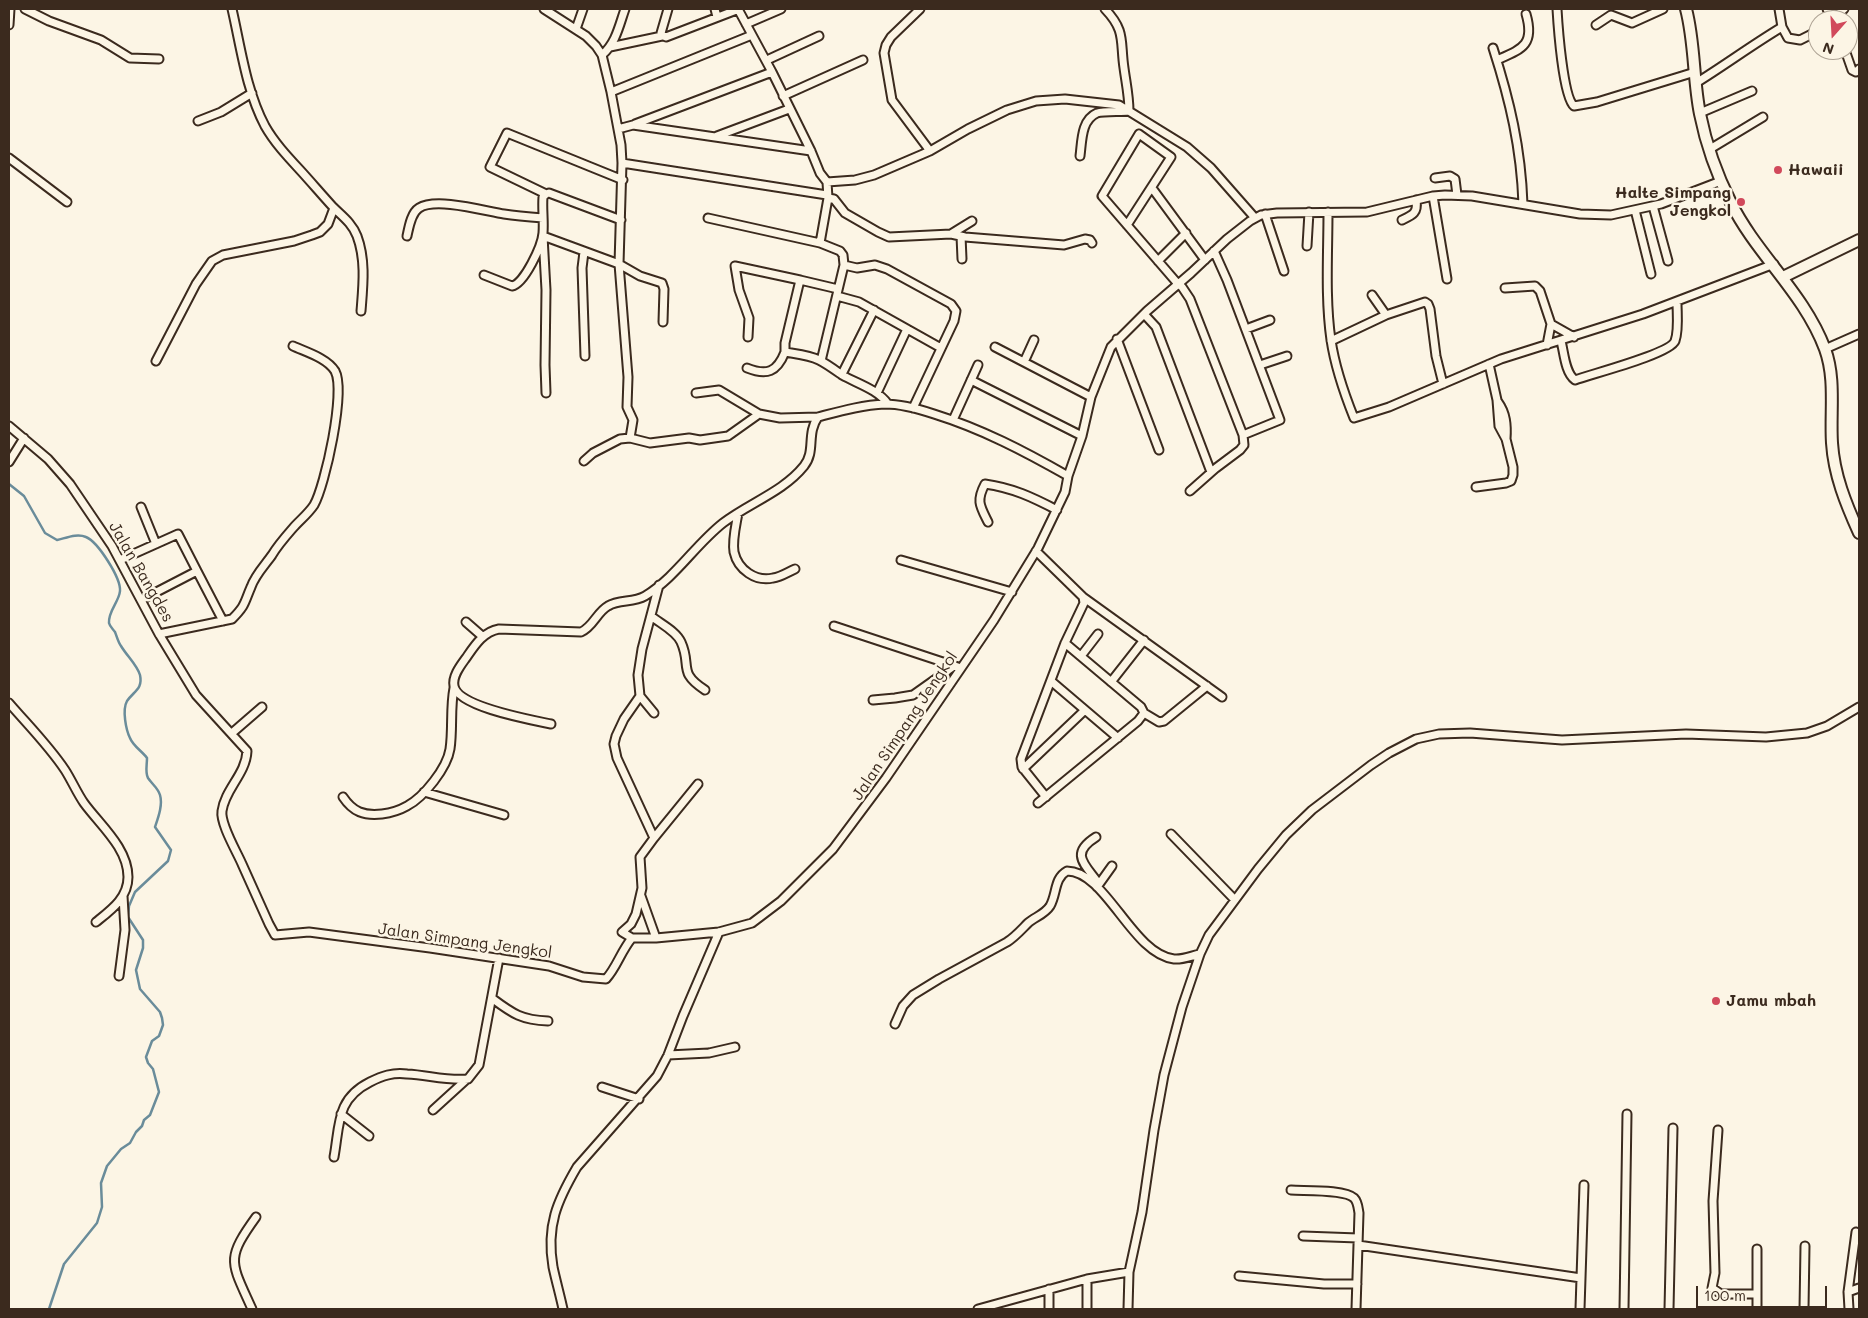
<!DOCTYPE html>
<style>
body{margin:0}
#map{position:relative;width:1868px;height:1318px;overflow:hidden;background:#fcf5e5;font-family:Mali,sans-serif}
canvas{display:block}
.frame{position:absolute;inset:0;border:10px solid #3b2a1e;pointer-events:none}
.north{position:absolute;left:1808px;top:10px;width:50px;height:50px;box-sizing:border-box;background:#fcf5e5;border:1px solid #afa495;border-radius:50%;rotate:199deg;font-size:14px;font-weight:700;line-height:20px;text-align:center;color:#3b2a1e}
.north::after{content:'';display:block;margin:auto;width:18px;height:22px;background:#d1495b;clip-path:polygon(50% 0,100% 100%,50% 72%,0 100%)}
.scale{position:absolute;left:1696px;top:1286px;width:131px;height:22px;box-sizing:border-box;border:2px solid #3b2a1e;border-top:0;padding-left:6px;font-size:15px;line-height:18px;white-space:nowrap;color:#3b2a1e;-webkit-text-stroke:4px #fcf5e5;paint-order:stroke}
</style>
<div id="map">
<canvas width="1868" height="1318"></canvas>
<div class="frame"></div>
<div class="north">N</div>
<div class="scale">100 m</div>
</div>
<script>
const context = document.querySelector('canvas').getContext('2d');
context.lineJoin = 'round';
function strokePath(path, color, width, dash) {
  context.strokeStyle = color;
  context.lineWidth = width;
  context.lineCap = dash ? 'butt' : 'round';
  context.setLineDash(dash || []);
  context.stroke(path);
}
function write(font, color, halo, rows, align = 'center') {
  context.font = font + ' Mali,sans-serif';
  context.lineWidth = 5;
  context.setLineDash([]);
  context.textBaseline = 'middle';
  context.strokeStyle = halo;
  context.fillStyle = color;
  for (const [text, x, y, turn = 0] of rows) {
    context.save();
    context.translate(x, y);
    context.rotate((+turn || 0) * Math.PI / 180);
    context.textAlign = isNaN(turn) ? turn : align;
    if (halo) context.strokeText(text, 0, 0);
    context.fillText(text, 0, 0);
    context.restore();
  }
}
strokePath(new Path2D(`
 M9,484L24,496L45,533L57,540C66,538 77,533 86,537C98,542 121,578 120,591C119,602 108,611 109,623C110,627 113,629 115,632C117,637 118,642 121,646C127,656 137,665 140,675C143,689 134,691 127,701C122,710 126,730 130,738C133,746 142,751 147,758C147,765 145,773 148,778C152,784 158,788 160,795C163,805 158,818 155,827L171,850L168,861L135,892L129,906L128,917L143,940V948L136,970L140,989L160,1012L162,1018L163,1025L159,1036L152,1041L146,1057L148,1063L153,1069L159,1092L150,1115L144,1120L142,1126L136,1132L130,1143L121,1149L107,1166L101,1183L102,1207L97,1223L64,1264L49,1309`), '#6a8c9a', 2.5);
const street = new Path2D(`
 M25,9L49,21L101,40L130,58L159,59
 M232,9C241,48 246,90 265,126C274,142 287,156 300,170C311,182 322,195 333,207C342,216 352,223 357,236C366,260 363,286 361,311
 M544,9L586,36L596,46L602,55L611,92L621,145L622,163L619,264L628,377L627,407L633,420L630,438
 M668,9L661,33V35L666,37L739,9
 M715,9L717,17
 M738,9L772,72L811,151L820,173L827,182L828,198L820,243
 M920,9L891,37L886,45L884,53L892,100L930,151
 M1105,9C1126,31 1120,41 1124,68C1126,83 1129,96 1129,111
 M1557,9C1558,26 1563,97 1574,106L1597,102L1695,72
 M1779,9L1782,27L1788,38L1800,40L1818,31
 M1827,9L1832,20
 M1832,20L1844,9
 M746,24L781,9
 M9,25L10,9
 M1596,25L1611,15L1632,23L1663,9
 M576,29L583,9
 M610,47L662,36
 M1493,48C1510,101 1521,148 1523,204
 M1845,50L1852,70L1856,72L1859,69
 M602,55C616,43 619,26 625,9
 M767,60L819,36
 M1497,60C1522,49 1535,45 1526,14
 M1696,83C1725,65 1752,45 1782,27
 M611,92L752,35
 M783,96L863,60
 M1700,113L1752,91
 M198,121L221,112L252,93
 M635,124L772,72
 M618,129L633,125L811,151
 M717,136L789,109
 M1710,149L1763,117
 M1080,156C1082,141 1081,120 1097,113C1104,111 1121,112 1129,111
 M9,158L67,202
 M622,163L827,195
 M1435,178L1450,176L1455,179L1457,195
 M827,182L855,180L874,175L930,151L968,129L1007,110L1036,101L1065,99L1119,105L1187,147L1211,168L1255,218
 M1152,188L1205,260
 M546,194L490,167L507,133L623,180
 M1433,196L1447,279
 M828,198L834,199L845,213L878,232L889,237L951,234L965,237L1064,245L1085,239L1090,240L1092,243
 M1653,206L1668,261
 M1635,210L1651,274
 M1328,212C1328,254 1325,298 1331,340C1335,367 1344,393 1354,418L1389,407L1501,359L1643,314L1774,264
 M1265,214L1284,271
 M708,218L820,243L840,251L843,255L844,265L821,361
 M1402,220C1413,215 1418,213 1416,200
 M1127,225L1171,157L1139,134L1102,196L1178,284L1182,287L1190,299L1243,435L1280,420L1227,280L1214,251
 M951,234L972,221
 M407,236C409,227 411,213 419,208C436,197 485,211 504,214C517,216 530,217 543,218
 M961,236L962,259
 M1307,246L1309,212
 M584,252L582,268L585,356
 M1158,261L1186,233
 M844,265L857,268L875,265L887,269L951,304L956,311L954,321L913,408
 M484,275L512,286C524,284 542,246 543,233C544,221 542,209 543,197L546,194L549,193L621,220
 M1505,288L1535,286L1540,291L1551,324L1574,337
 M1372,295L1386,315
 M837,296L859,302L941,348
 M1144,314L1156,327L1211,472
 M1246,329L1270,320
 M748,337L749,318L739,290L735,266L800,280
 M1117,339L1159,450
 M1331,341L1386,315L1425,302L1428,304L1430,309L1436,356L1443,384
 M1561,341C1564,352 1565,373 1575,380C1591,374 1670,354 1675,341C1679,330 1677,314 1677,302
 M1547,345L1551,324
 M995,347L1091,397
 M1825,349L1859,334
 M785,352V343L800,280L838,289
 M156,361L196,284L212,261L223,255L294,241L312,235L320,232L328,224L334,208
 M1024,362L1034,340
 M1260,365L1287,356
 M747,368C767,376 777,372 785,352C796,354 809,355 819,360C827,364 835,370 842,375C858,384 877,389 888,404
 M842,374L874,310
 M971,380L1082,436
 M546,393L545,365L546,290L543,236L619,264L640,276L662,283L664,289L663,322
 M696,393L719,390L759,414
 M877,393L907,329
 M1498,402C1506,413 1507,425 1506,439
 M953,420L978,365
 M9,426L48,459L70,484L112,546L159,634L196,695L247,751C246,774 225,789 222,811C220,824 237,852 242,864C251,884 260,904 269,924L275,935L309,932L430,948L549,966L583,977L606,979C617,967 621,951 632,938
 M584,461L593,453L620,439L630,438L650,443L689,438L700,440L728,436L759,414L780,418L818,417
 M9,462L24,438
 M1476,487L1506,483L1511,481L1513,475V467L1506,439L1499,426L1497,400L1489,364
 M1190,491L1216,468L1240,450L1244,445L1243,435
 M141,507L156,544
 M738,513C736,525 732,540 734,552C738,570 756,582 773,578C781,577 788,572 795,569
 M988,522C980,506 976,501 985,484C1013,488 1032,497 1057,510
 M1036,551L1083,597L1084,603L1065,643L1021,759L1022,767L1046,797
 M120,560L178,534L197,571
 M901,560L1012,592
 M659,585L642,649L638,675L640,696L624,719L616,736L614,744L617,758L654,838L640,857L642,888L636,914L631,924L622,932L632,938H656L719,932L752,923L781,901L833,849L886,778L994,620L1038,548L1065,492L1068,476L1082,436L1091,397L1111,347L1147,311L1191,273L1227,239L1250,221L1261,215L1277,213L1367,212L1433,196L1445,195L1472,196L1580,214L1611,215L1661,204L1721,181
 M1083,597L1222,697
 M141,600L197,571L223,621
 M651,616C661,624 676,631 681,642C692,666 677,672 705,690
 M466,622L482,636
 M834,626L961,668
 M159,634L232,619C246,605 244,603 251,587C255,575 265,565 272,555C278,545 286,536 293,528C300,520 308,514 314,505C325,486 346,391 335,371C327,358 306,352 293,346
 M1081,656L1098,634
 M1051,681L1118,738
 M1111,682L1144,640
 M640,696L654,713
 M873,700L895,698L913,695L954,666
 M9,703C28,725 49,746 65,770C72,781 77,793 84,803C100,825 128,848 128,877C128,898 111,910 96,922
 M1144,713L1159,722L1164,721L1207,686
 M551,724C532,720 458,707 454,686C452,676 461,665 466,658C475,645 483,632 499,629L581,632C593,627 597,612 608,606C619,599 633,603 645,596C676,577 695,545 723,523C749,503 783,492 804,466C816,451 806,434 818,417C841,411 862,405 885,404C901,404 919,409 934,414C982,429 1024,451 1068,476
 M232,733L262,707
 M1023,769L1085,710
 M424,792L504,815
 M343,797C353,812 364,816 382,814C390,813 400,810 407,806C424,797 447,768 450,749C453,729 450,708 454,688
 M1038,803L1138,721L1144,713L1141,707L1065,643
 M1171,834L1235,900
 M1096,837C1069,854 1085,864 1099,884
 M654,838L698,784
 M1097,887L1112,866
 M641,896L656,938
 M119,976L125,930L123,896
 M493,999C513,1014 522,1020 548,1021
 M895,1024L903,1006L913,995L939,979L1007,942C1015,937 1021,930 1028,923C1035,917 1045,914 1050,906C1057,894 1054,878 1067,871C1106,871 1132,954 1174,959C1182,960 1191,956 1200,954
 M668,1055L709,1053L735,1047
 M602,1087L639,1099
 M433,1110L467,1079
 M341,1114L369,1136
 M1718,1130L1713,1201L1715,1273L1712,1288L1721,1294H1757
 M334,1157C340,1124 336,1099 370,1082C382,1076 393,1072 407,1074C428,1075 446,1081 468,1079L479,1065L499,958
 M1291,1190C1304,1191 1345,1189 1354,1198C1358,1202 1358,1208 1359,1213L1356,1309
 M1303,1236L1358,1238
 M1358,1245L1581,1278
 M1239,1276L1324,1284H1357
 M1087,1279V1309
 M1848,1292L1859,1288
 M252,1309C231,1262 225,1260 256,1217
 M563,1309C560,1295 556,1281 553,1267C546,1226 557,1201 577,1167L657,1076L668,1055L683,1016L719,932
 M978,1309L1087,1279L1129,1272L1142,1212L1154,1130L1164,1075L1182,1007L1200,954L1209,935L1258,869L1286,835L1312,810L1371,765L1389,753L1416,739L1439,734L1470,733L1562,740L1686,734L1766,737L1807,733L1827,726L1859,707
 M1049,1309V1289
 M1128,1309L1129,1272
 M1580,1309L1584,1185
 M1624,1309L1627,1114
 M1669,1309L1673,1128
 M1757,1309V1249
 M1804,1309L1805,1246
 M1849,1309L1848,1292L1856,1232`);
const secondary = new Path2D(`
 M1783,277L1859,240`);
const primary = new Path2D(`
 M1686,9C1695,43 1693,79 1700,114C1706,144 1717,175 1731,203C1757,255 1804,293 1825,349C1836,379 1830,412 1832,443C1834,475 1846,504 1859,533`);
strokePath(street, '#3b2a1e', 11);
strokePath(secondary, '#3b2a1e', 14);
strokePath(primary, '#3b2a1e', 14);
strokePath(street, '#fcf5e5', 7);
strokePath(secondary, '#fcf5e5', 10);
strokePath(primary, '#fcf5e5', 10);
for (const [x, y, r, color] of [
 [1778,170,5,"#d1495b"],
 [1741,202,5,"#d1495b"],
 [1716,1001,5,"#d1495b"]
]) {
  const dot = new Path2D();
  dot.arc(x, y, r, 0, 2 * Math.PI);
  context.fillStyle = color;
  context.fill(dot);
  strokePath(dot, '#fcf5e5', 2);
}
write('bold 16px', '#3b2a1e', '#fcf5e5', [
 ["Hawaii",1788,170],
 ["Halte Simpang",1731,193,"right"],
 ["Jengkol",1731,211,"right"],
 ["Jamu mbah",1726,1001]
], 'left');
write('16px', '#3b2a1e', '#fcf5e5', [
 ["Jalan Bangdes",141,572,60],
 ["Jalan Simpang Jengkol",905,726,-56],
 ["Jalan Simpang Jengkol",465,941,8]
]);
</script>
